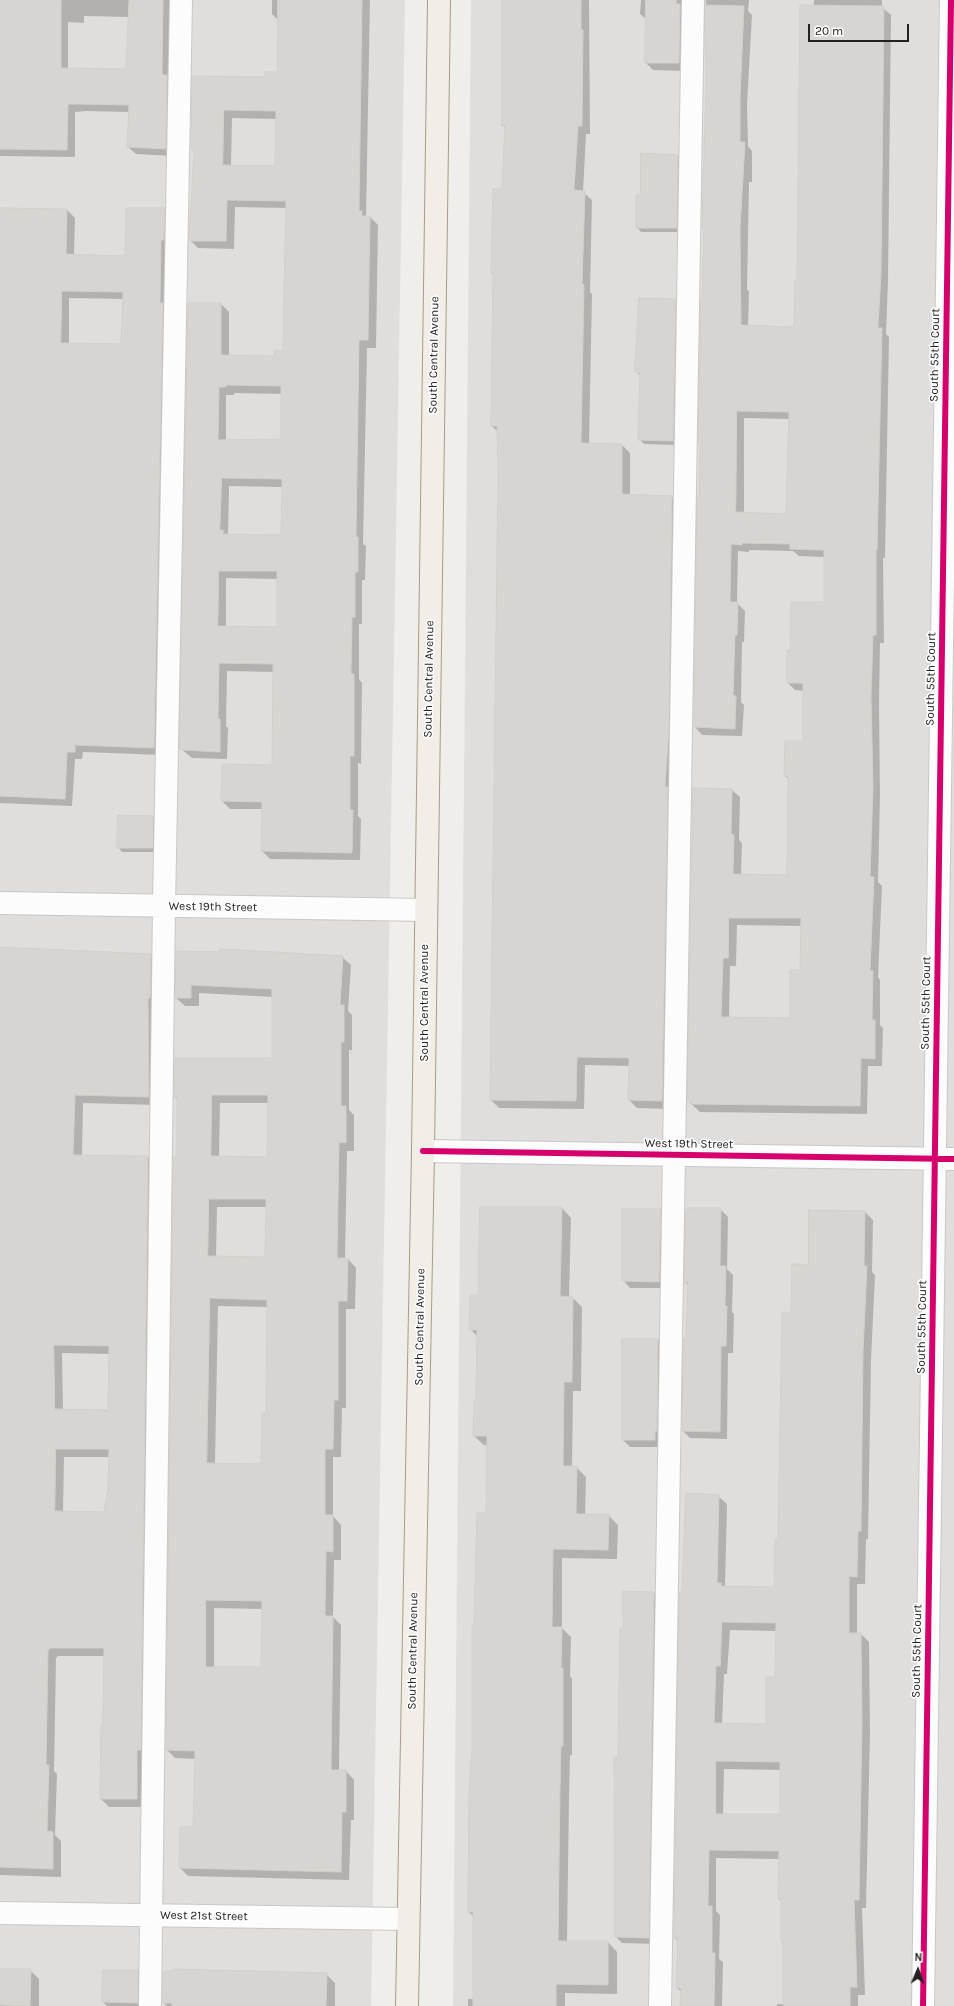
<!DOCTYPE html>
<style>
body{margin:0}
#map{position:relative;width:954px;height:2006px;overflow:hidden;background:#f0eeeb;font-family:Karla,sans-serif}
canvas{display:block}
.north{position:absolute;left:898px;top:1950px;width:40px;height:40px;-webkit-text-stroke:3px #fff;paint-order:stroke;rotate:2deg;font-size:11px;font-weight:700;line-height:16px;text-align:center;color:#222}
.north::after{content:'';display:block;margin:auto;width:14px;height:18px;background:#222;clip-path:polygon(50% 0,100% 100%,50% 72%,0 100%)}
.scale{position:absolute;left:808px;top:24px;width:101px;height:18px;box-sizing:border-box;border:2px solid #222;border-top:0;padding-left:5px;font-size:12px;line-height:14px;white-space:nowrap;color:#222;-webkit-text-stroke:3px #fff;paint-order:stroke}
</style>
<div id="map">
<canvas width="954" height="2006"></canvas>
<div class="north">N</div>
<div class="scale">20 m</div>
</div>
<script>
const context = document.querySelector('canvas').getContext('2d');
context.lineJoin = 'round';
function paint(path, color) {
  context.fillStyle = color;
  context.fill(path, 'evenodd');
}
function strokePath(path, color, width, dash) {
  context.strokeStyle = color;
  context.lineWidth = width;
  context.lineCap = dash ? 'butt' : 'round';
  context.setLineDash(dash || []);
  context.stroke(path);
}
function write(font, color, halo, rows, align = 'center') {
  context.font = font + ' Karla,sans-serif';
  context.lineWidth = 3;
  context.setLineDash([]);
  context.textBaseline = 'middle';
  context.strokeStyle = halo;
  context.fillStyle = color;
  for (const [text, x, y, turn = 0] of rows) {
    context.save();
    context.translate(x, y);
    context.rotate((+turn || 0) * Math.PI / 180);
    context.textAlign = isNaN(turn) ? turn : align;
    if (halo) context.strokeText(text, 0, 0);
    context.fillText(text, 0, 0);
    context.restore();
  }
}
paint(new Path2D(`
 M0,0H405L371,2006H0Z
 M471,0H954V2006H453Z`), '#dfdedc');
paint(new Path2D(`
 M0,0H170L169,32L171,33L173,156L136,154L128,147L130,112L86,111L75,112V157L0,156ZM84,16L129,17L127,70L68,69V22L84,23Z
 M272,0H370L366,217H370L378,225L376,348H367L363,544L366,546L365,580H362V624H359V679L362,683L361,764L358,763V816L361,819L360,860L270,859L262,851L263,809H230L222,801L273,766L274,672L227,671L226,726L228,728L227,759L192,758L180,748L189,304H221L229,312V356L275,358L284,352L287,208L235,207L234,249L198,248L190,240L195,152L192,149L193,77L266,78L278,73L279,21L272,14ZM232,118L277,119L276,167L231,166ZM234,393L282,394V440L226,441V395H234ZM229,486L282,487V536H228ZM226,578L278,579V628L226,627Z
 M502,0H589L590,134H586L583,192L592,200L590,292L592,294L589,444L622,445L630,453V496L672,497L680,506L670,1109L637,1108L629,1100L630,1066L585,1065L584,1109L499,1108L491,1100L499,476L498,432L492,426L494,275L492,273L494,190H503L506,129L502,125Z
 M641,0H691L687,71L653,70L646,63L647,20L640,14Z
 M706,0H749L748,11L752,15L747,105L748,146L752,151V182H749L747,289L749,292L748,327L795,328L814,0H882V7L891,15L888,281L886,334L889,337L885,558H883L884,643H880L879,704L880,796L878,882L882,886L878,977L880,980V1025L883,1028L882,1066H868L867,1114L700,1112L688,1101L732,790L740,797L739,840L742,843L741,875L788,876L789,779L785,776L786,742H804V691L795,690L788,683L791,651L825,603V557L799,556L793,551L749,550V552L738,551L737,603L745,611L744,642H742L741,702L744,705L742,736L702,735L695,727L701,443L699,441L705,231L703,228L707,83ZM744,418L790,419L787,515L744,513ZM737,925L802,926L801,971L791,1019H729L730,966H736Z
 M678,156L682,160L681,232H641L637,227L641,196Z
 M0,209L67,210L75,218L74,255L126,257L164,209L172,217L162,755L83,752L82,759H75L72,806L0,803ZM69,298L123,299L122,345L69,344Z
 M675,300L680,304L677,445L644,444L639,439L641,376L636,372Z
 M153,817L157,821V852H122L118,847Z
 M0,948L150,955L159,963L157,1105L83,1103L82,1156L148,1157L156,1166L145,1807H109L101,1799L105,1656H57V1658H56L54,1771L57,1774L55,1835L61,1841V1877L0,1875ZM62,1353L110,1354L109,1411H63ZM64,1457H110L109,1489L104,1513L63,1512Z
 M177,952L342,957L351,965L348,1011L352,1015V1050H349V1110L354,1115V1151H347L345,1259H348L356,1268L355,1309H346V1408H342L341,1457H333V1516L341,1525V1560H334L333,1617L341,1625L339,1771H346L354,1780V1820H351L349,1880L188,1876L180,1868L194,1828L195,1759L175,1758L167,1750L174,1158H178V1100L175,1097L273,1059V997L199,993V1006H185L176,998ZM220,1103H269L268,1158L219,1157ZM217,1207H267L266,1258L216,1257ZM218,1306L268,1307L267,1414L262,1465L215,1464ZM214,1608L263,1609L262,1668H214Z
 M481,1208H562L571,1218L569,1297L573,1298L582,1307L581,1391H573L572,1467H576L586,1477L585,1515H608L618,1525L617,1559L562,1558V1628L571,1637L570,1676L572,1679V1755H570L569,1798L567,1942H608L617,1952V1994L565,1993V2006H468V1999H474V1917L469,1912L475,1627L487,1514L488,1445H484L474,1436L477,1401L478,1337L470,1329L479,1296Z
 M720,1209L728,1217L727,1269L733,1275L732,1312L734,1314L733,1353H728L727,1439L690,1438L683,1431L688,1285L685,1282Z
 M660,1210L667,1218L666,1288H630L623,1280Z
 M810,1211L865,1212L873,1220L872,1272L875,1275L871,1360L868,1539H866L865,1584H857V1634H861L869,1642L870,1732L866,1908H862L865,1995H858V2006H777V2004H784V1944L782,1942V1902L779,1899V1859L716,1858V1911L720,1915L719,1959L723,1962L722,2006H681L682,1992L677,1988L679,1942L675,1938L683,1593L718,1496L727,1504L725,1587L775,1588L792,1315L809,1266ZM730,1630L776,1631V1678L767,1725L722,1724L724,1674H727ZM724,1769L781,1770V1815H723Z
 M623,1340H658L665,1347L662,1447H630L623,1440Z
 M654,1593L660,1599L655,1944L622,1943L616,1937L624,1629Z
 M0,1970H30L39,1979V2006H0Z
 M138,1971L142,1976V2006H107L103,2002Z
 M326,1974L335,1983V2006H167L164,2003Z`), '#0003');
const building = new Path2D(`
 M0,0H61V68L126,69L129,0H163L162,73L163,75H167L166,149L127,147L129,105L77,104H68L67,150L0,149Z
 M278,0H362L359,211H362V216H370L368,340H359L356,537H358V572H355V617H352L351,674H354V756H350V810H353L352,853L261,851L262,802L221,801L222,764L272,765L273,664L219,663L218,719H220V752L183,750V749H179L188,303H221V355L274,356L275,350L283,351L284,292L286,201L227,200L226,241H189L194,150L191,149L192,76L265,77V72H277ZM224,110L276,111L275,166L223,165ZM226,385L281,386V439L218,440L219,387H226ZM222,478L282,479L281,535L223,534V530H220ZM219,571H277V627L218,626Z
 M502,0H581V30H583L582,126H578L574,190L585,191L582,284L584,285L581,443L622,444V494L672,496L669,727L665,787H668L662,1101L628,1100L629,1058L577,1057L576,1101L490,1100L498,476L497,426H491L493,273H491L493,189H502L505,126H502Z
 M646,0H676V4H680L679,63H645Z
 M705,5L744,6L740,97V142H745L740,228L741,325L794,327L795,281H797L800,5L884,6L881,273L878,328H882L877,550H876V635H873L871,696L873,788L870,877H874L870,971H873L872,1020H875V1059L861,1058L860,1106L691,1104V1102H687L693,788L732,789L731,834L734,835L733,874L787,875L788,776H784L785,741H803V683H787V650H790L791,602H824V550L790,549V544L742,543V545L731,544L730,602H738L737,635H735L733,696H736L735,729L694,727L697,497H699L700,442H698L701,299H702L704,229H702L706,83ZM737,411L789,412L786,514L736,512ZM729,918H801L800,970H790V1018L721,1017L723,958H728Z
 M641,153L678,155L677,228H636V195H640Z
 M0,208L67,209L66,254L125,256L126,208H165L164,240H161L160,303H163L154,748L75,745V752H67L65,799L0,796ZM62,291L123,292L121,344L61,343Z
 M639,298L676,299L673,441L638,440L640,373L635,372Z
 M118,815L153,816V848H117Z
 M0,947L151,954L150,998H148L149,1097L75,1095L73,1155L148,1156L141,1750H137V1799H100L101,1724H103L104,1648H49V1650H48L46,1765H49L47,1831L53,1832V1869L0,1867ZM54,1345L109,1346L108,1410L55,1409ZM56,1449H109L108,1489L104,1512L55,1511Z
 M220,949L343,956L340,1005H344V1042H341V1106H346V1143L339,1142L337,1258H348L347,1301H338V1400H334L333,1449H325V1515H333V1552L326,1551L325,1616H333L331,1770H346V1812H342L341,1872L179,1868L180,1827H193L195,1751L166,1750L173,1157H177V1097H174L175,1058H272V989L191,985V998H175L176,951L220,952ZM212,1095H268L267,1157L211,1156ZM209,1199H266L265,1257L208,1256ZM210,1298L267,1300L266,1413H262L261,1464L207,1463ZM206,1600L262,1601L261,1667H206Z
 M480,1207H562L560,1296L573,1297L572,1382H564L563,1466H577L576,1514H609L608,1550L553,1549L552,1627H562L561,1668H563V1746H561L560,1788L558,1941H608V1985L556,1984V2006H473V1912H468L469,1791L472,1751V1626H474L477,1513H486L487,1436H473L474,1400H476L477,1330H469L470,1295H478Z
 M688,1208H721L720,1266H726L725,1306H727L726,1346H721L720,1432L682,1431L683,1339H686L688,1282H684L686,1210H688Z
 M622,1209H661L659,1282L622,1281Z
 M809,1210L865,1211L864,1266H867L863,1351L861,1531H858L857,1577L849,1576V1633H861L862,1723L859,1900H854L857,1987H850V2006H783V1942H781V1899H778L779,1851L709,1850L708,1906H712V1953H715L714,2006H680L681,1988H676L678,1938H674L679,1592H682L686,1493L719,1495L717,1583H721V1586L774,1587L775,1539H778L782,1313H791L792,1264L808,1265ZM722,1622L776,1623L775,1677H766V1724L714,1723L716,1666H720ZM716,1761L780,1762V1814H716Z
 M622,1339H658L657,1431H655V1440H622Z
 M623,1591L654,1592L649,1938L615,1937L614,1757H618L620,1628H623Z
 M0,1969H31L30,2006L0,2005Z
 M173,1969L327,1973L326,2006H172V2003H163V1971H173Z
 M103,1970H138V2003L102,2002Z`);
paint(building, '#d7d4d2');
strokePath(building, '#d3d0cc', 1);
const minor = new Path2D(`
 M0,903L426,910
 M423,1151L954,1159
 M0,1913L408,1919
 M150,2006L164,906L181,0
 M660,2006L693,0
 M923,2006L951,0`);
const major = new Path2D(`
 M407,2006L423,1151L439,0`);
strokePath(minor, '#c9c8c7', 24);
strokePath(major, '#a79c86', 24);
strokePath(minor, '#fdfcfc', 22);
strokePath(major, '#f3ede7', 22);
strokePath(new Path2D(`
 M423,1151L954,1159
 M923,2006L951,0`), '#d6006c', 6);
write('12px', '#222', '#fff', [
 ["South Central Avenue",434,355,-89],
 ["South 55th Court",935,355,-89],
 ["South Central Avenue",429,679,-89],
 ["South 55th Court",931,679,-89],
 ["West 19th Street",213,907,1],
 ["South Central Avenue",425,1003,-90],
 ["South 55th Court",926,1003,-89],
 ["West 19th Street",689,1144,1],
 ["South Central Avenue",420,1327,-89],
 ["South 55th Court",922,1327,-89],
 ["South Central Avenue",413,1651,-89],
 ["South 55th Court",917,1651,-89],
 ["West 21st Street",204,1916,1]
]);
</script>
